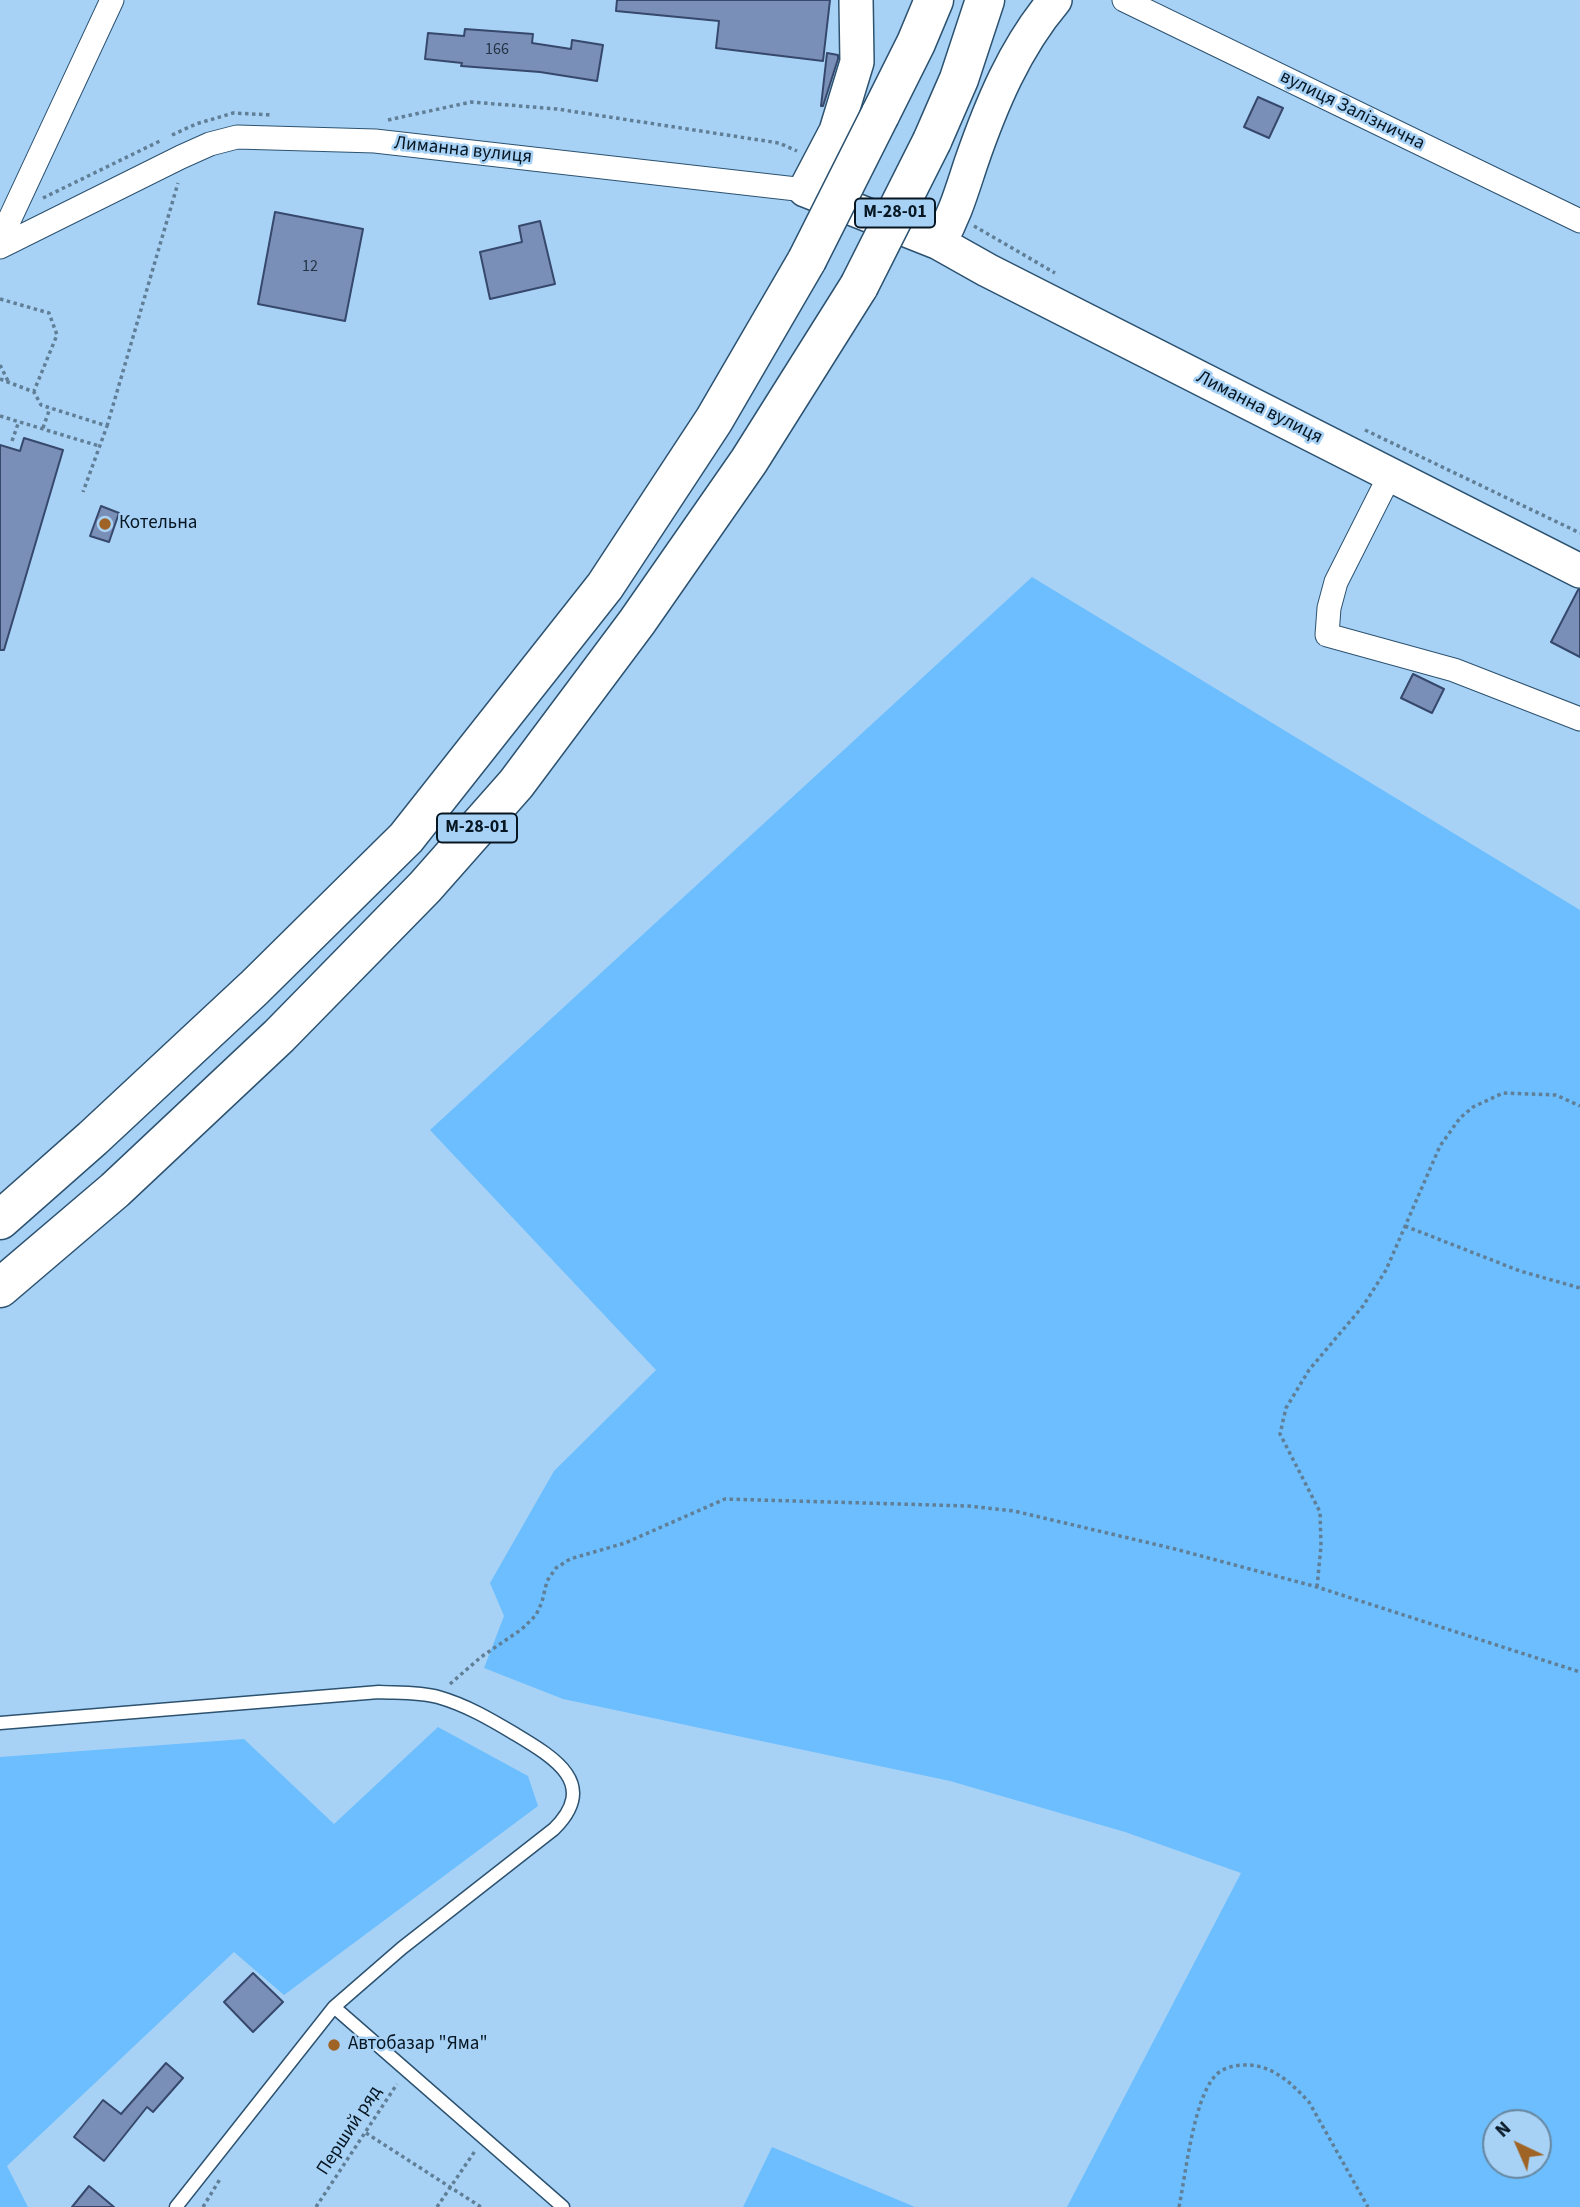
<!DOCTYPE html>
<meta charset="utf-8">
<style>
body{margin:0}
#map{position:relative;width:1580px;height:2207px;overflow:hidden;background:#a8d2f5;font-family:"Source Sans 3",sans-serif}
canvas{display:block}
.north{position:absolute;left:1482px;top:2109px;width:70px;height:70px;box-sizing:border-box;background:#a8d2f5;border:2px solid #6787a1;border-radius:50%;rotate:316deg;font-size:19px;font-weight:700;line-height:28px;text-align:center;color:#061622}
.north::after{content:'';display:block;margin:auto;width:24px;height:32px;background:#9f6425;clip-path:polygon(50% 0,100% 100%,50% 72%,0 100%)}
</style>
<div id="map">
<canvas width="1580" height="2207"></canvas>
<div class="north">N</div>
</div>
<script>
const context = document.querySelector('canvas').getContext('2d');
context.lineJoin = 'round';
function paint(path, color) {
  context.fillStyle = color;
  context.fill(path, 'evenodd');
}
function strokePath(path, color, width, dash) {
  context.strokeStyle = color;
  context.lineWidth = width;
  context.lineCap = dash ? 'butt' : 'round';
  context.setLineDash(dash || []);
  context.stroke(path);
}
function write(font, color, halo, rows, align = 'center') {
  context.font = font + ' "Source Sans 3",sans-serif';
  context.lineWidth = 5;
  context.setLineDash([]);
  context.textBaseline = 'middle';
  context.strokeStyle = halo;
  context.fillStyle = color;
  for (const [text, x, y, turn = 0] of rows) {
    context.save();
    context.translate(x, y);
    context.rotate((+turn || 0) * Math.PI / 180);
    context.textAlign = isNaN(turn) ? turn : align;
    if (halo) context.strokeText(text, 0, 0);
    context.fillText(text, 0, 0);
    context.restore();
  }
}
paint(new Path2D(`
 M1032,577L1580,910V2207H1067L1241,1873L1125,1832L950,1781L563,1699L484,1668L504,1616L490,1583L554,1471L656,1370L430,1130ZM1538,2123V2165H1496V2123Z
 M438,1727L528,1776L538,1806L284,1995L234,1952L7,2166L28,2207H0V1757L244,1739L334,1824Z
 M772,2147L915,2207H743Z`), '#6cbefe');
const building = new Path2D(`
 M617,0H830L823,61L716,48L719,21L616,11Z
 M465,29L533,34L532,43L571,49L572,40L603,45L597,81L540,72L461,66L462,63L425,59L428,33L464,36Z
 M827,53L838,55V59L823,106H821Z
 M1258,97L1283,108L1269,138L1244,127Z
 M275,212L363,229L345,321L258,304Z
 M540,221L555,284L490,299L480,252L522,242L519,226Z
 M24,438L63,450L4,650H0V445L20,451Z
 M101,506L119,513L109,542L90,536Z
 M1578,590H1580V657L1551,642Z
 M1413,674L1444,689L1432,713L1401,698Z
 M253,1973L283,2002L253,2032L224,2002Z
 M166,2063L183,2078L153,2112L147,2107L104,2161L74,2137L103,2100L121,2114Z
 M89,2186L114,2207H72Z`);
paint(building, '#7a8fb7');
strokePath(building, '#36486c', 2);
const lane = new Path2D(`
 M0,1723L379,1692C398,1693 420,1692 438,1697C466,1705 490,1719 515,1734C555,1758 599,1784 554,1829L402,1948L334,2007L176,2207
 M334,2007L563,2207`);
const street = new Path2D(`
 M1124,0L1580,221
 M0,240L112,0
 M0,247L181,157L210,144L237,137L375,141L805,190
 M1390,475L1336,582L1329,608L1327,635L1454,670L1580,719`);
const secondary = new Path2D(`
 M856,0L857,62L836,131L805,190L939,243L987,270L1580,571
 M939,243C955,215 961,193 971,163C991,105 1015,47 1055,0`);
const highway = new Path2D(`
 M880,115L916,43L934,0
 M932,141L959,79L985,0
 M0,1220L93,1138L254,988L406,838L605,586L714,420L807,260
 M0,1288L115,1190L279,1036L425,887L516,784L637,622L749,461L859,286`);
strokePath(lane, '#2c5270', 15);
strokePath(street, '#2c5270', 25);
strokePath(secondary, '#2c5270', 36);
strokePath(highway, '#2c5270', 41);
strokePath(new Path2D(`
 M388,120L471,102L557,109L779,143L797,151
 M172,135L196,124L233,113L272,115
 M43,198L162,140
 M974,226L1055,273
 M0,299L49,313L57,335L34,391
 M0,365L8,381
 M0,379L34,392L41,405L107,426L83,492
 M0,416L99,446
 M107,426L178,183
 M43,428L50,408
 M1365,430L1580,533
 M12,441L19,421
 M1405,1226L1520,1271L1580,1288
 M1317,1587L1321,1546L1320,1512L1280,1434L1286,1408L1309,1370L1363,1306L1386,1270L1440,1146L1460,1118L1473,1107L1503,1093L1556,1095L1580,1106
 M450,1684L481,1657L522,1629L536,1615L542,1602L547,1581L556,1568L570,1559L625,1543L725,1499L968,1506L1014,1511L1175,1549L1317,1587L1580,1672
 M366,2133L481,2207
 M203,2207L220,2179
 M316,2207L397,2084
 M437,2207L475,2151
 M1179,2207C1186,2173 1193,2101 1215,2076C1222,2068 1234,2065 1244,2065C1272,2064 1291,2083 1309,2102L1368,2207`), '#607f97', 3.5, [3.5, 3.5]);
strokePath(lane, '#fff', 12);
strokePath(street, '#fff', 23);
strokePath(secondary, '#fff', 33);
strokePath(highway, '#fff', 38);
const highwayBridge = new Path2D(`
 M807,260L880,115
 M859,286L932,141`);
strokePath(highwayBridge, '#2c5270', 41, []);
strokePath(highwayBridge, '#fff', 38);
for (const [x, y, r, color] of [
 [105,524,7,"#9f6425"],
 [334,2045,7,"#9f6425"]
]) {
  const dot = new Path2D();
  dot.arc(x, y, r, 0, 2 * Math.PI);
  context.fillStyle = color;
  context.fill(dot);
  strokePath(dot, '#a8d2f5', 2.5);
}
write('16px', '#233447', null, [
 ["166",497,50],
 ["12",310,267]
]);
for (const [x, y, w] of [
 [895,213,80],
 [477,828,80]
]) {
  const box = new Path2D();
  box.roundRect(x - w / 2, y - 14.5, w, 29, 5);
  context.fillStyle = '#a8d2f5';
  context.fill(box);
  strokePath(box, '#061622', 2);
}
write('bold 18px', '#061622', null, [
 ["М-28-01",895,213],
 ["М-28-01",477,828]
]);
write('19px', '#061622', '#a8d2f5', [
 ["вулиця Залізнична",1352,111,26],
 ["Лиманна вулиця",463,151,6],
 ["Лиманна вулиця",1259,408,27],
 ["Перший ряд",350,2131,-57]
]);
write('19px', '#061622', '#a8d2f5', [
 ["Котельна",119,524],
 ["Автобазар \"Яма\"",348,2045]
], 'left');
</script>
